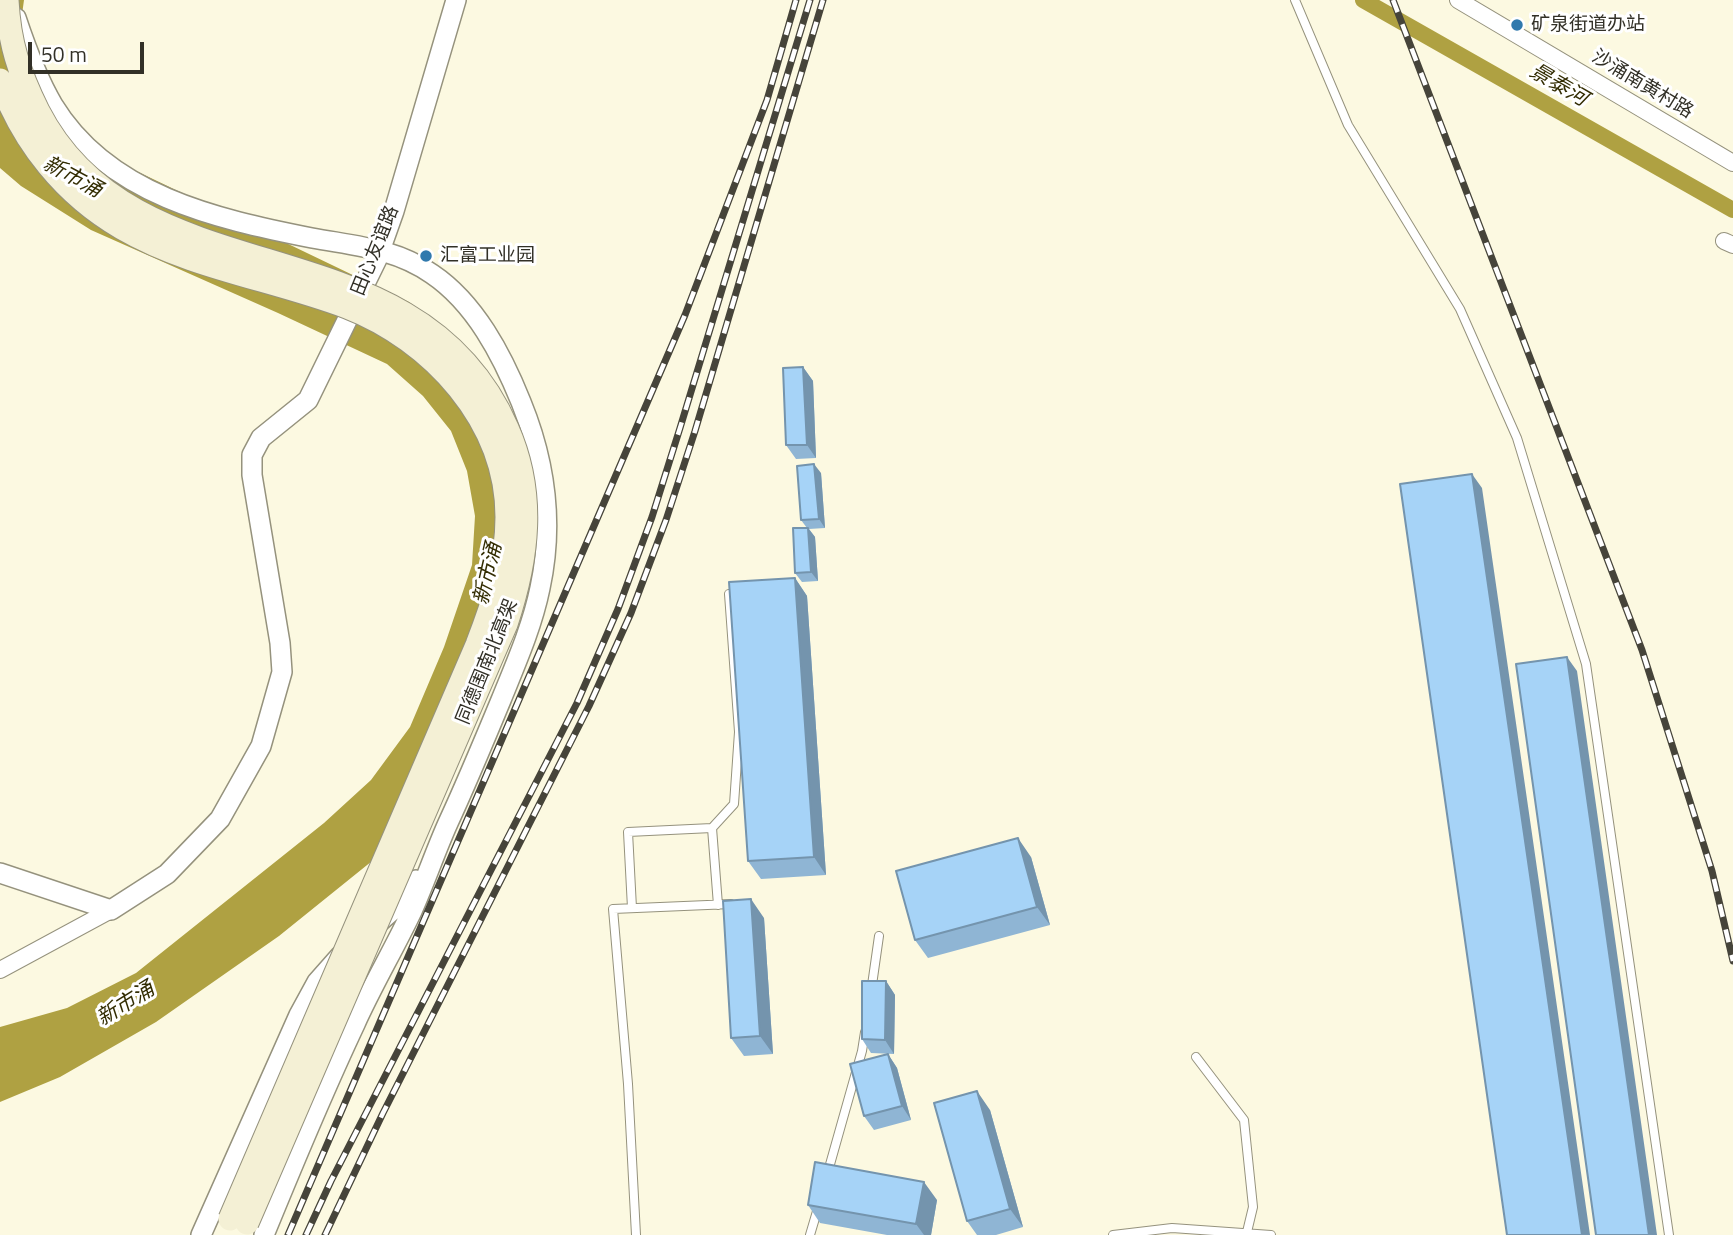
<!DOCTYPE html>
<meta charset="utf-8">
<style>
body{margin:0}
#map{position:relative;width:1733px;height:1235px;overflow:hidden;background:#fcf9e1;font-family:"Titillium Web",sans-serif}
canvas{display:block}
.scale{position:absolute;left:28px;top:42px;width:116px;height:32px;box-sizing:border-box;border:4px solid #323027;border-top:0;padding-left:9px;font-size:21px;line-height:24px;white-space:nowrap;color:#323027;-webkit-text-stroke:5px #fff;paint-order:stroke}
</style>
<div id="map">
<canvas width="1733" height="1235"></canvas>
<div class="scale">50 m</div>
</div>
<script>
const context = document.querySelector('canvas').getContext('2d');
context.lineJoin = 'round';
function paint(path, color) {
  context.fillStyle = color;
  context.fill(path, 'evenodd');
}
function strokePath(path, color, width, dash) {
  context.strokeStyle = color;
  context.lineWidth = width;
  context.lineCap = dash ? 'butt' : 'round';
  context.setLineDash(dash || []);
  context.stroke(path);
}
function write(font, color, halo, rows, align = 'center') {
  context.font = font + ' "Titillium Web","Noto Sans SC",sans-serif';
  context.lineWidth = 6;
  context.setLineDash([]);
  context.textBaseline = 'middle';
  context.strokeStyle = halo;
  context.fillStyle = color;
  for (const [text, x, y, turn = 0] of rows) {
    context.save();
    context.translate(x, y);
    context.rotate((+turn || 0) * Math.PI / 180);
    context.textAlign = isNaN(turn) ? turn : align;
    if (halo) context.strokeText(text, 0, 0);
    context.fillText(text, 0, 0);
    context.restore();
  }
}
paint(new Path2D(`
 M0,0H24L20,29L78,143L409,302L442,326L469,360L533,503L382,853L279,936L156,1022L60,1077L0,1102V1027L67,1008L136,973L324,823L371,780L410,727L444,647L472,565L475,516L467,471L451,431L423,396L387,364L278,313L91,230L21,186L0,168Z`), '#afa142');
strokePath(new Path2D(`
 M1363,0L1733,210`), '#afa142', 16);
const service = new Path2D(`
 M1295,0L1348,125L1460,309L1517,438L1586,664L1669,1235
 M712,828L734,804L739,732L729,594
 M632,908L628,832L712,828L718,905
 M871,992L879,936
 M1196,1057L1244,1120L1253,1207L1247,1232
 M827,1175L862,1051L865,1032
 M636,1235L628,1084L613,909L731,904
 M810,1235L818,1208
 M1113,1235L1172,1228L1271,1235`);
const minor = new Path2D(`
 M1458,0L1733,163
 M1724,241L1733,245
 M0,970L111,910`);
const tertiary = new Path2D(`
 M16,18C26,48 37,78 53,105C108,195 216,219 312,238C355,246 395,248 432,274C475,303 502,355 521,402C546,463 554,523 540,588C532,627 516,663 501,700C484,741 467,782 448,823C435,852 425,882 412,911C394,949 372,986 355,1024C322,1094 293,1164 264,1235
 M0,873L111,910L167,874L220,819L261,746L282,672L280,643L252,475V455L261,438L308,400L377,259L394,211L456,0
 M376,925L402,902L416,880
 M201,1235L299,1015L317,982L340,956`);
strokePath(service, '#95927d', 10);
strokePath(minor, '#95927d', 18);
strokePath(tertiary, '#95927d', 22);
strokePath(service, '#fff', 8);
strokePath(minor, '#fff', 16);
strokePath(tertiary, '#fff', 19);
const rail = new Path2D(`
 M1393,0L1642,650L1712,871L1733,961
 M288,1235L685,315L767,100L796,0
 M306,1235L331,1181L577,703L618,609L652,517L680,428L810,0
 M325,1235L383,1113L589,706L631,613L666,520L695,431L823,0`);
strokePath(rail, '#46443a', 7);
strokePath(rail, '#fff', 4.5, [13]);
const secondaryBridge = new Path2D(`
 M7,0C9,42 19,73 38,111C138,306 414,215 507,428C536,493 528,558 506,624L247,1223
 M0,80C23,143 65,195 122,228C191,268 273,279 347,307C432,340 507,421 507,517C507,562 493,604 477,645L230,1219`);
strokePath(secondaryBridge, '#95927d', 25, []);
strokePath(secondaryBridge, '#f4f0d5', 23);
paint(new Path2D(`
 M803,367L813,381L816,458L796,459L786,445Z
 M821,473L825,528L809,529L815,537L818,581L802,582L795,573L807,528L801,520Z
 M795,578L807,596L826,875L761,879L748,861Z
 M1031,857L1050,925L928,958L915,940Z
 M764,918L773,1054L744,1056L731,1038Z
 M886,981L895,995L894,1054L871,1053L862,1039Z
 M888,1054L897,1068L911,1120L874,1130L864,1116Z
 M990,1110L1023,1227L996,1235H977L967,1221Z
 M937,1200L931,1235H887L820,1223L808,1205Z`), '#8fb5d4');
paint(new Path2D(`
 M803,367L813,381L816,458L807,445Z
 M814,464L821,473L825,528L819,519Z
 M1472,474L1482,488L1590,1235H1582Z
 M808,528L815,537L818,581L811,572Z
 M795,578L807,596L826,875L814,857Z
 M1567,657L1577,671L1657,1235H1649Z
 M1018,838L1031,857L1050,925L1037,907Z
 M751,899L764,918L773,1054L760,1036Z
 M886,981L895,995L894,1054L885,1040Z
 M888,1054L897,1068L911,1120L902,1106Z
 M977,1091L990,1110L1023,1227L1010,1209Z
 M924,1182L937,1200L931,1235H924L916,1224Z`), '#7494ad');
const building = new Path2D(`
 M803,367L807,445H786L783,368Z
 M814,464L819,519L801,520L797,466Z
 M1472,474L1582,1235H1507L1400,484Z
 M793,528H808L811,572L795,573Z
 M795,578L814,857L748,861L729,582Z
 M1567,657L1649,1235H1596L1516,664Z
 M1018,838L1037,907L915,940L896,871Z
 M751,899L760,1036L731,1038L723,901Z
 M862,981H886L885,1040L862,1039Z
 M888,1054L902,1106L864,1116L850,1064Z
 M977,1091L1010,1209L967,1221L934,1103Z
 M815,1162L924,1182L916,1224L808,1205Z`);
paint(building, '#a6d3f7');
strokePath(building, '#7494ad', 2);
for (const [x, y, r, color] of [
 [1517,25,7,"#3079ad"],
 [426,256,7,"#3079ad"]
]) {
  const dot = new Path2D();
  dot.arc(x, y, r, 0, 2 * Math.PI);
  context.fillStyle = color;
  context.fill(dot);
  strokePath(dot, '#fff', 2.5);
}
write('19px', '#323027', '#fff', [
 ["矿泉街道办站",1531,25],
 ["汇富工业园",440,256]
], 'left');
write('19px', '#323027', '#fff', [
 ["沙涌南黄村路",1642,85,31],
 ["田心友谊路",376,251,-68],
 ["同德围南北高架",488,662,-68]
]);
write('italic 21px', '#332d03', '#fff', [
 ["景泰河",1558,86,30],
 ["新市涌",72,178,28],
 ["新市涌",489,574,-77],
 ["新市涌",126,1005,-32]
]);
</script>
